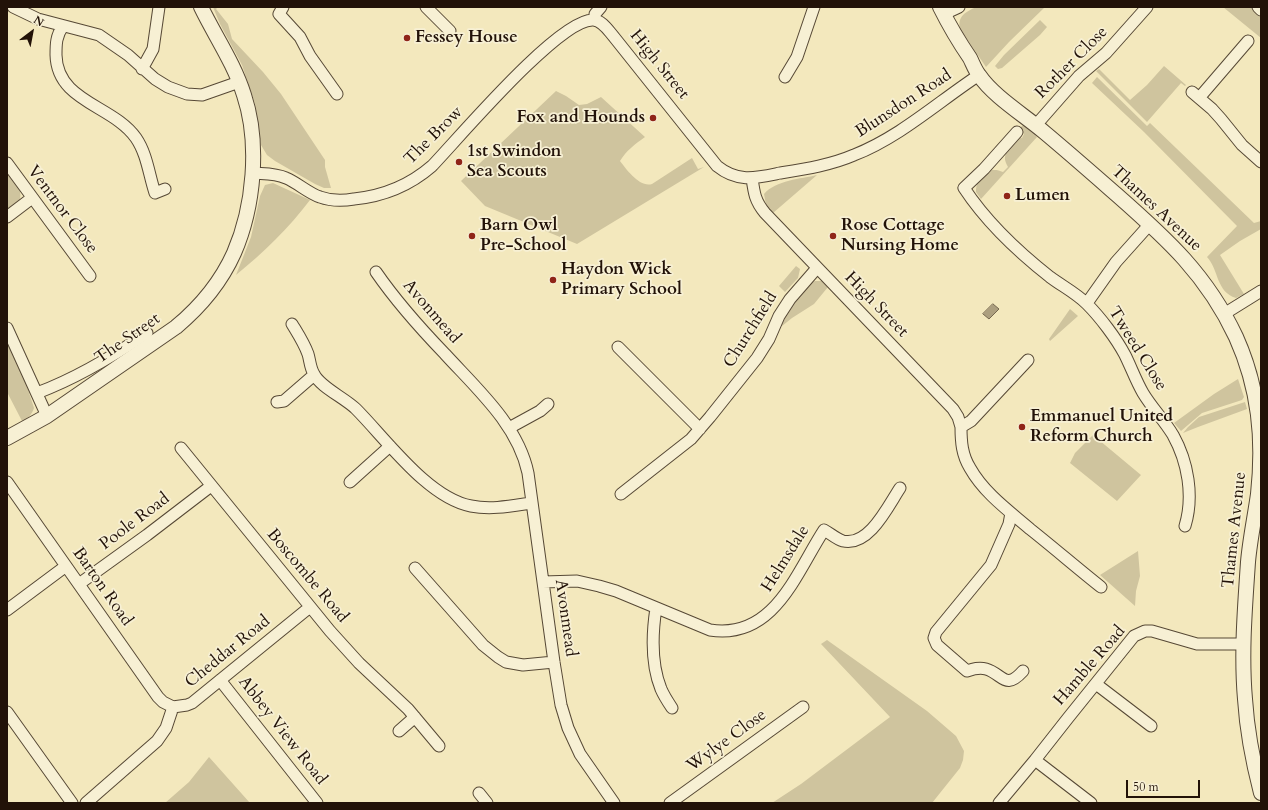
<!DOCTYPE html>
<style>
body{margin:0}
#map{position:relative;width:1268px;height:810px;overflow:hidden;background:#f3e8bd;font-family:Cardo,serif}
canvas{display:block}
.frame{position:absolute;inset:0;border:8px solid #221208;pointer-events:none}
.north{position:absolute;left:12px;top:12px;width:40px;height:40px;-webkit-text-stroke:3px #f7f0d4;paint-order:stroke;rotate:32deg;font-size:11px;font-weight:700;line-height:16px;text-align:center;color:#221208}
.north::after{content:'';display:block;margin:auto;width:14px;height:18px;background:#221208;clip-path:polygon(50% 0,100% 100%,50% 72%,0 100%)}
.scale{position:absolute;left:1126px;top:780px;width:74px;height:18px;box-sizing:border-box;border:2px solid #221208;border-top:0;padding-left:5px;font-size:12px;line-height:14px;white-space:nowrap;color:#221208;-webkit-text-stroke:3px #f7f0d4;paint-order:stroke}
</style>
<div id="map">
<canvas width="1268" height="810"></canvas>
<div class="frame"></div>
<div class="north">N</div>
<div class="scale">50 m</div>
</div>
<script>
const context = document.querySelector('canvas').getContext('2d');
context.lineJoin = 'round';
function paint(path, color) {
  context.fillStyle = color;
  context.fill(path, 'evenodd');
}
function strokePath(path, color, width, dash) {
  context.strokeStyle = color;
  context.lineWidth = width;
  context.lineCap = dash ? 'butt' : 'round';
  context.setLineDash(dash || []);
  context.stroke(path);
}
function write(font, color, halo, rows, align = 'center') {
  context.font = font + ' Cardo,serif';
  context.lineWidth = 3.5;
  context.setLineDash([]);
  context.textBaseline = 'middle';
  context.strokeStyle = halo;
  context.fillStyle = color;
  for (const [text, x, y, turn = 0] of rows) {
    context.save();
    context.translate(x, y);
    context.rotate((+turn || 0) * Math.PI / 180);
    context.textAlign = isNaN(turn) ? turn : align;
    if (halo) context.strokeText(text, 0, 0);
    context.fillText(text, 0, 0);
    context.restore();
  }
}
paint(new Path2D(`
 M213,7H218L216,9L228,24L232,39L263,72L281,94L325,160V167L331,188H324L315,184L275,161L267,155L261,145L255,104L242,65L220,24Z
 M976,7H1045L1009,42L986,67L960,29C957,16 966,12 976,7Z
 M1223,7H1261V38Z
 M1040,20L1047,27L1040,35L1002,68L998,69L995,66L1004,55Z
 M1164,66L1186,85L1185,86L1181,83L1147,122L1096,71L1099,69L1130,100L1147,85Z
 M1097,77L1147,126L1150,123L1254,223L1261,221V229L1240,241L1220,255L1244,294L1236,298C1216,292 1219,270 1207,257L1237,226L1144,132L1092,83Z
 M556,91L566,96L579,105L587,104L601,97L645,137C635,144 626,151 620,161C626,169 640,188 652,184L692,158L698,169L704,167L577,244L485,206L461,181Z
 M1023,125L1037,137L981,199L976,192C976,177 988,165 1003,172L1008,167C1005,161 1004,159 1006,153L1004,150L1019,137L1022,138L1024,134L1019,129Z
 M7,170C13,179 26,192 18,203C15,206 10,208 7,210Z
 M817,175L773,213L766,205L764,194C776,180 801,179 817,175Z
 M273,183L310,200C289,228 263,253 236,275L251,237L260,196L265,185Z
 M796,266L800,269L798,278L785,292L779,286Z
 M815,281H822L828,287L814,304L792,318L782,326L781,324C787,308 798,288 815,281Z
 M1070,309L1078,316L1050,341L1049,339Z
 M7,339L21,368L34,408C32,414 28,419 22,421L7,392Z
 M1238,379L1244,397L1242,400L1202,413L1181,431L1174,423L1214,394Z
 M1245,402L1247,409L1198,427L1183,433L1188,427L1199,417Z
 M1093,435L1141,475L1117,501L1070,463L1075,453Z
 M1138,551L1140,576L1136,591L1135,606L1100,575Z
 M827,640L927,711L956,736L964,751L963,760L960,768L932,803H772L801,784L890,717L821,644Z
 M209,757L250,803H165L189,782Z`), '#cfc49e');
const water = new Path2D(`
 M993,304L999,309L989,319L983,314Z`);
paint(water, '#ac9f7f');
strokePath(water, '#75674f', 1);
const minor = new Path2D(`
 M13,7L38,19L99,35L128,55L155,79L168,87L187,94L202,95L239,82
 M283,7L279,14L300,37L310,56L337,94
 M426,7L450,31
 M1258,7L1261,10
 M944,14L959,7
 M595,20V14L601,7
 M63,26C56,36 56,44 56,55C57,102 113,105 136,138C147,154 149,175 155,193L165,189
 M142,69L153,49L159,7
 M785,77L797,57L814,7
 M1192,92L1212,109L1221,119L1242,145L1261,162
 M1199,98L1248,41
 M1036,125L1079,76L1106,53L1147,7
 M1017,132L984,169L964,188C987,223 1017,251 1050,277C1062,286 1076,293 1087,304C1100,317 1116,338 1125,355C1131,367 1136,381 1143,393C1152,408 1164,420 1173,435C1188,462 1194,496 1185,526
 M7,163L90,276
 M252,173C264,174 275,173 286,178C298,183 308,193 320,197C331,201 343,201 354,199C384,196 409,186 432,166C458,139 559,19 593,20C602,20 608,30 614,37L717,166C738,183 756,178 780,173C805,169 831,165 854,155C900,137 938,102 979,75
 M752,178C754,193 755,201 765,213L953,409L958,417L961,427
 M7,217L32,198
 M376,272C396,301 420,328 445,354C477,389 518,425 528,473L554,662L561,705L568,728L580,754L614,803
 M1087,303L1116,262L1150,224
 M1224,314L1261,291
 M292,324C298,334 304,343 308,354C310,360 310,368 314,374C320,387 345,398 356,409C386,439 428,498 471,506C491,510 511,506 531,503
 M7,328L47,416
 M618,347L700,429
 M1028,360L971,421L961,427C961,442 962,455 970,468C984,493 1009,511 1030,529C1054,548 1077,568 1101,587
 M37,393C77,378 112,357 147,333
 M277,402L284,401L314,375
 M509,428L540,411L548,404
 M181,448L330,631L359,663L408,709L439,746
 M7,482L158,697L163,702L173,707
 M350,482L390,446
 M621,494L691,439L710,417L757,358L769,339L779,316L790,299L817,268
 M1011,513L1009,524L991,565L936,632L934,638L937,645L967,671C973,669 979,667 986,669C1003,674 1005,691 1023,671
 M415,568L483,645L498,657L506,662L523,665L554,662
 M543,582L577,581L599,586L616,591L710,630C774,640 796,573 824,530C830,533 836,539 843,541C869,547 888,506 900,488
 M79,584L147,535L211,486
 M656,608C652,634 651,664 661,689C664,696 668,702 672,708
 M7,610L66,566
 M220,680L317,803
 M1096,684L1151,726
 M7,712L72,803
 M399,731L415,717
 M1035,760L1091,803
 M479,793L487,803
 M86,803L157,741L166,728L173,707L187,705L192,703L310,607
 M670,803L803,707
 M999,803L1035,760L1068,718L1134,636L1145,631H1152L1197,644H1244`);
const tertiary = new Path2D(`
 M940,7C949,25 959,42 970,58C973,64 975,70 979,75C993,96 1024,115 1044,132C1068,152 1093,174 1117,195C1167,239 1207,275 1236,337C1259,388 1264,439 1258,494C1255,516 1250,539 1248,562C1245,607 1241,653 1245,699C1247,731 1253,762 1261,793
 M7,438L47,416L176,327C200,307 221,282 234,253C254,207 260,143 244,95C234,63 215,36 201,7`);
strokePath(minor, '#564835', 13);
strokePath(tertiary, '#564835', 16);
strokePath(minor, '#f7f0d4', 11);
strokePath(tertiary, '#f7f0d4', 14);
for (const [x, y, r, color] of [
 [407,38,4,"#8f2418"],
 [653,118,4,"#8f2418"],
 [459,162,4,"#8f2418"],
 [1007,196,4,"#8f2418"],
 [472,236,4,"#8f2418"],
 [833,236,4,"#8f2418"],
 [553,280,4,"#8f2418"],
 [1022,427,4,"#8f2418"]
]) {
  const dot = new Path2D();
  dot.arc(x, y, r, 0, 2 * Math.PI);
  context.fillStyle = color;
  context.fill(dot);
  strokePath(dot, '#f7f0d4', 1.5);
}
write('bold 17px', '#221208', '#f7f0d4', [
 ["Fessey House",415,38],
 ["Fox and Hounds",645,118,"right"],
 ["1st Swindon",467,152],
 ["Sea Scouts",467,172],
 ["Lumen",1015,196],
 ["Barn Owl",480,226],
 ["Pre-School",480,246],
 ["Rose Cottage",841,226],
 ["Nursing Home",841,246],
 ["Haydon Wick",561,270],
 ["Primary School",561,290],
 ["Emmanuel United",1030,417],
 ["Reform Church",1030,437]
], 'left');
write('17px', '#221208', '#f7f0d4', [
 ["Rother Close",1072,63,-45],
 ["High Street",659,65,51],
 ["Blunsdon Road",904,104,-33],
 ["The Brow",434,136,-45],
 ["Thames Avenue",1156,209,43],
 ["Ventnor Close",62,210,53],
 ["High Street",876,305,46],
 ["Avonmead",431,312,49],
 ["Churchfield",751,330,-58],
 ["The Street",128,339,-35],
 ["Tweed Close",1137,349,58],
 ["Poole Road",135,522,-37],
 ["Thames Avenue",1235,530,-84],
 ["Helmsdale",786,559,-58],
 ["Boscombe Road",307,576,50],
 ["Barton Road",102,587,55],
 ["Avonmead",565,618,82],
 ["Cheddar Road",228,652,-39],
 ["Hamble Road",1090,666,-49],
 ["Abbey View Road",282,731,52],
 ["Wylye Close",727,741,-36]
]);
</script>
